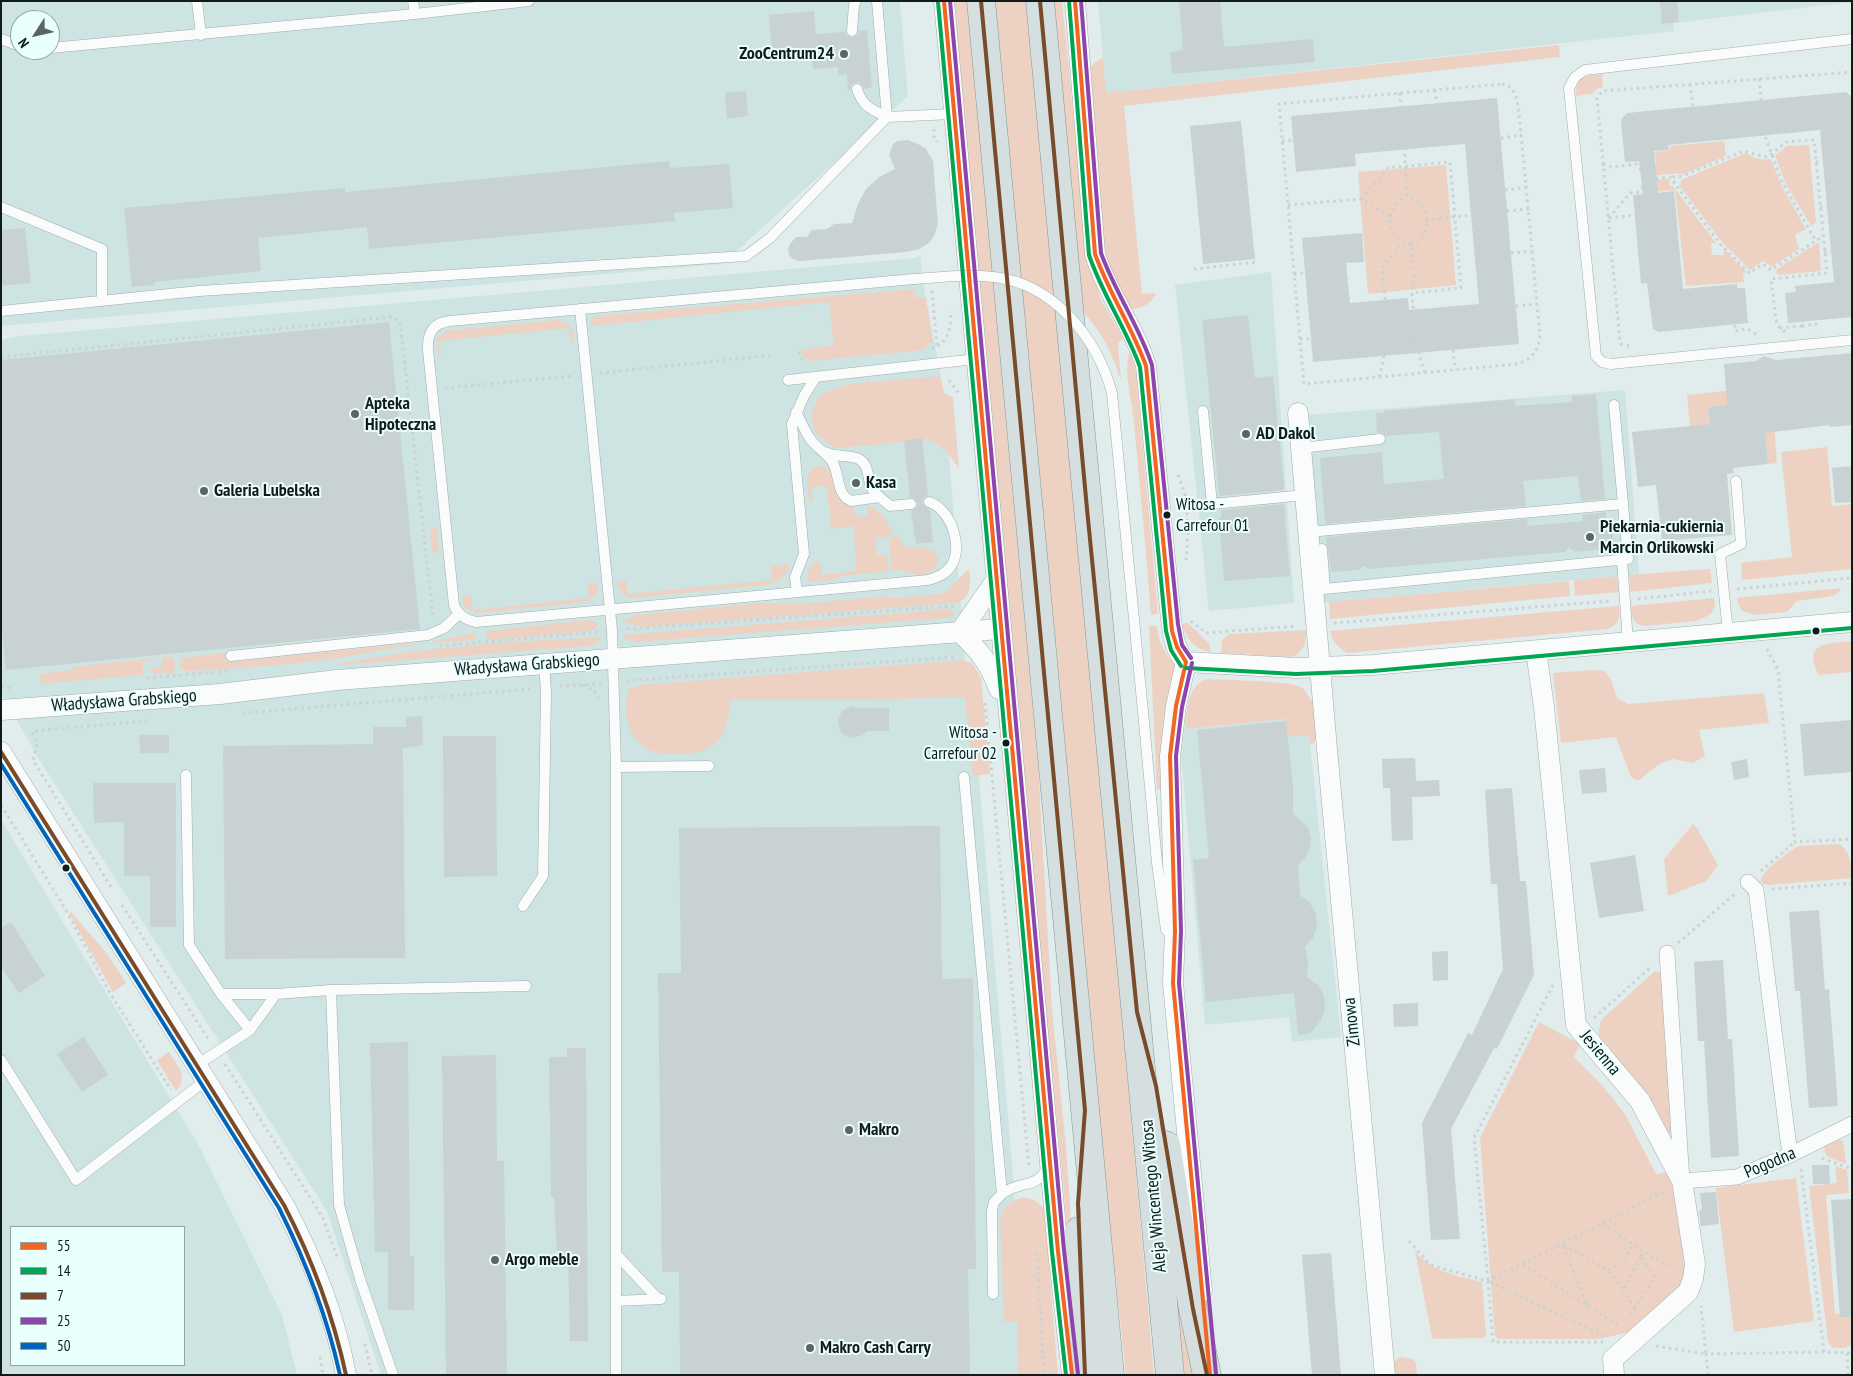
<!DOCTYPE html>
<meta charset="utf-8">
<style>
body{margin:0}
#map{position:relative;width:1853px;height:1376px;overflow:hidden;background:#e0edec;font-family:"PT Sans Narrow",sans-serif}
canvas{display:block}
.frame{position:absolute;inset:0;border:2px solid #121a1a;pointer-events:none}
.legend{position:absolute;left:10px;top:1226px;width:175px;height:140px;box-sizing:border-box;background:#e8fffe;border:1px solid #92a3a3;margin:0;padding:6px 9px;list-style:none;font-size:15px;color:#121a1a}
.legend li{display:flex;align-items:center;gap:10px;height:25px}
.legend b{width:25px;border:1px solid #92a3a3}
.north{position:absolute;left:10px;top:10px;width:50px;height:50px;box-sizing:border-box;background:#e8fffe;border:1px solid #92a3a3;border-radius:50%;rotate:235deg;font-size:14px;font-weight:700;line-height:20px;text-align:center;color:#121a1a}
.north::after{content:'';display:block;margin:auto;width:18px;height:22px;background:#5a6464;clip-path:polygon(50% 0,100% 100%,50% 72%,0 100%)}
</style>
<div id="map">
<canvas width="1853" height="1376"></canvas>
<div class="frame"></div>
<ul class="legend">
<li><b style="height:6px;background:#f26522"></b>55</li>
<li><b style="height:6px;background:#00a651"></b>14</li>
<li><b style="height:6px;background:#7a4b2a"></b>7</li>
<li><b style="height:6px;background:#8e44ad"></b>25</li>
<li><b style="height:6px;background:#0065bd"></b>50</li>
</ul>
<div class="north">N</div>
</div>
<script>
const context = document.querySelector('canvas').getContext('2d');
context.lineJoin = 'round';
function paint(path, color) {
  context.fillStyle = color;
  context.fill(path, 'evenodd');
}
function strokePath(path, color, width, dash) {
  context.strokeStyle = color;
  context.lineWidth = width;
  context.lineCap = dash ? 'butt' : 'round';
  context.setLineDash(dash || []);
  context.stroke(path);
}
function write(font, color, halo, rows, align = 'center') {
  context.font = font + ' "PT Sans Narrow",sans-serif';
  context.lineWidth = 4;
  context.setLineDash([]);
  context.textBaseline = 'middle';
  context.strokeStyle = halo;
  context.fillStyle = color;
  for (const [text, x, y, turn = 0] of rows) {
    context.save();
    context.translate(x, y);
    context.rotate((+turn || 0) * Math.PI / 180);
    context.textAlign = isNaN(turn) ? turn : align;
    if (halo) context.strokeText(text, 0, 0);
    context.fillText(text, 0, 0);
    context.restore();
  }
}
paint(new Path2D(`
 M1,1H900L908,96L722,264L1,326ZM20,20H50V50H20Z
 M1098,1H1852V2L1674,23V31L1106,93Z
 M920,255L924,289L944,393L966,670L974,722L1014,1187L1026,1375H381L327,1211L39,759L1,693V340L21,336L916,258Z
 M1271,272L1294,603L1209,611L1175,285Z
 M1625,390L1639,574L1321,603L1305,415Z
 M1186,716V729L1286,719L1309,734L1341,1037L1292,1042L1289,1017L1205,1025L1181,754Z
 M1,820L198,1144L282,1315L297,1375H1ZM11,1227H184V1365H11Z`), '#cde4e3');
paint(new Path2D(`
 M953,1H970L991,261L1038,763L1052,1009L1066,1146L1076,1298H1074L1014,674Z
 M993,1H1027L1115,940L1154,1375H1126L1104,1170L1056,647Z
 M1052,1H1062L1082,201L1090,263L1101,300L1123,338L1118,344L1121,380C1112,354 1101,328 1080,310Z
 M1559,45L1560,57L1124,106L1142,294L1156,293C1152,303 1142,309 1131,309L1126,305L1102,252L1090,69L1094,63L1103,58L1106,93Z
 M1602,74L1603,88H1598L1592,94L1576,96C1574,77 1587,75 1602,74Z
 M1724,141L1726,156L1681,175V173L1651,176L1647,166L1656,164L1655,152L1670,150V146Z
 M1809,145L1816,223L1811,226L1785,182L1775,155L1787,146Z
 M1746,153C1754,159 1761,160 1771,159L1781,185L1806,229L1795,235L1799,249L1772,267L1763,261L1750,270L1722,242L1679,185L1681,184V180Z
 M1446,165L1456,285L1368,294L1358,172Z
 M1669,179L1670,186H1673L1716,243H1711L1712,255H1724V249L1746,272L1743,275L1744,282L1686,286L1675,190L1645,193L1651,180Z
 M1819,242L1821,271L1780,275L1776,273L1777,269Z
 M915,289L916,298H926L933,341L924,350L810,361L802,356V350L834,345L829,302L591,326L592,319L596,316L605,315Z
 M558,320C571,322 575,330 573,342L571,343L569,328L439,341L441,355L437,352V339L446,331Z
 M1131,347L1136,373L1158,614L1151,615C1146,551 1140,487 1134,423C1132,399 1122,370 1131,347Z
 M940,376L944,393L953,397L959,469C950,455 943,445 928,440L837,448L829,444L816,433L811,418L813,409L819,397L826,392L849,384Z
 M1771,386L1777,463L1768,464L1762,402L1708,407L1710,424L1690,426L1687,395Z
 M1827,447L1832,506L1852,504V569L1742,580L1741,563L1792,557L1781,452Z
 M820,466C844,471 825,500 854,507L855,517L867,516V506C880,506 886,522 893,532L887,537H875L877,556H887L889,571L842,576L834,579L811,582L808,581C806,574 810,565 816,561L820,562L822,575L856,571L854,526L831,529L827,486L811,487L813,502L809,501C808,488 802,468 820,466Z
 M437,528L439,552L432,553L430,529Z
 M896,535L906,547C920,548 931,545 939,559L934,569L921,576L901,570L892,571L889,539Z
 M788,564L790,567C785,577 777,582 766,585L632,598L623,595L617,584L618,582L626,580L628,594L772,580V566Z
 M969,569C971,582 972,598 956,603L643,627L623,622L635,615L763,603H810L886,596L895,598L938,594L944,593Z
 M1710,569L1712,583L1631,592L1629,575Z
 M1617,576L1619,592L1575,596L1574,580Z
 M1569,581L1570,596L1330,619L1329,602Z
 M596,583L598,586C597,598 590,601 579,603L476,613L466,608L462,601L463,596H471L473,610L589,598L588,584Z
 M1841,588L1838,593L1832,596L1797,601L1787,612L1755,615L1742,611L1738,604L1737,598Z
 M1714,598L1715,606L1711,614L1697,621L1644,626C1632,624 1632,617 1631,606Z
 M1619,606C1620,618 1619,624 1608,629L1347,653C1338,647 1332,642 1330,631Z
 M950,609L954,611V617L934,619L637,642L627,640L622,635Z
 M592,620L599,625L595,629L582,632L487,640L486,631Z
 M1188,623L1210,644V652C1195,649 1186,639 1182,624Z
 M1149,626H1157C1159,644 1164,651 1176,666L1162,789H1157Z
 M1306,630C1306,643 1304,653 1291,657L1221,653L1222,640L1230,634Z
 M475,633L476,640L434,643V641Z
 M602,637L597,643L590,646L331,666C419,646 512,642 602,637Z
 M1852,641V672L1819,675C1801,642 1829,643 1852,641Z
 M417,643L415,645C384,648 354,657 323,660C277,666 231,669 184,671L180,667L181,658L225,653L226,662Z
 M174,657L175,669L172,673L155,674L151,671L150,668L163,666L162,658Z
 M154,658V660L143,662V673L141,675L41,684L40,674L72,670V667Z
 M964,660L973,664L981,678L990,774L973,776L965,697L872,700H730C728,737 716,755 676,754C667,754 658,754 649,750C627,739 622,711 629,689L640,685Z
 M1595,670L1605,671L1611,680L1617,698L1628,704L1764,693L1769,723L1699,730L1705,756L1693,763L1673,759L1659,764L1638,781L1631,777L1616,737L1561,743L1553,673Z
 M1207,679C1223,680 1293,681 1301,687C1307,691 1308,698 1313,702L1316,738L1314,743L1310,745L1309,735L1287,736L1286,719L1186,729C1186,710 1187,686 1207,679Z
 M1693,824L1697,828L1718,865L1706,881L1668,896L1664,859Z
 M1839,844C1850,850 1852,865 1852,878L1770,885L1763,884L1761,881C1761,871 1789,851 1799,846Z
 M71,912L108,955L126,983L113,992L69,913Z
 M1655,971L1660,972L1662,976L1673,1130L1670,1134H1665L1601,1043C1598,1034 1598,1028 1602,1019Z
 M1539,1022L1580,1044L1574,1057L1602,1085L1625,1114L1656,1174L1670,1172L1692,1263L1679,1289L1635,1331L1599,1339H1498L1495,1336L1480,1138Z
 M169,1052C178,1067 189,1076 176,1091L157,1060Z
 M1836,1138L1843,1141L1846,1164L1826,1156L1824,1146Z
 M1835,1166L1847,1170L1849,1193L1826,1195L1835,1314L1852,1313V1345L1844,1348H1832L1828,1341L1809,1186L1837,1183Z
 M1796,1178L1814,1321L1734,1332L1716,1188Z
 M1021,1198C1031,1197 1038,1201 1044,1209L1058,1375H1018L1017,1321L1004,1322L1000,1220C1004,1208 1008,1202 1021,1198Z
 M1168,1216L1193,1375H1184Z
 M1415,1251C1434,1273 1455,1275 1482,1282L1486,1334L1484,1338L1434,1339L1432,1337Z
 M1400,1357L1413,1359L1416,1363L1417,1375H1395L1394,1362Z`), '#edd2c4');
paint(new Path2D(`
 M1179,1H1220L1224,47L1313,39L1315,62L1172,74L1170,52L1183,50Z
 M1660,1H1677L1679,22L1662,24Z
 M814,11L816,34L845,32L848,36L852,38L857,35L859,31L867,30L872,88L864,89L862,84L858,82L852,84L850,90H848L847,74L838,75V67L813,69L811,50L772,54L769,15Z
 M746,91L748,116L727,119L725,93Z
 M1846,92L1852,97V317L1788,323L1785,293L1796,292L1795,286L1834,282L1820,130L1668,145L1669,150L1654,151L1658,193L1674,191L1683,289L1737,284V288H1745L1748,323L1659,332L1653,329L1647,283L1641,284L1633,195L1643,194L1639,161L1625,162L1621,121L1622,118L1627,113Z
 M1497,98L1519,344L1313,362L1302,238L1362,233L1364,262L1346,263L1350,303L1408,298L1409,310L1479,304L1471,215L1465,144L1355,154L1356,166L1296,172L1291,116Z
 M1241,121L1255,259L1203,264L1190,126Z
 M908,140L920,145L926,149L933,161L938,224L934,236L929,243L919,249L906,252L800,261L793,259L789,255L788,250L790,244L796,237H807L812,230L827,229L834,224L852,223L858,204L866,189L879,177L895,169L889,155L893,144L897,141Z
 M669,161L670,168L729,164L733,208L674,213L675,221L369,249L367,227L258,238L261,271L155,282V285L132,287L124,208L345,188V192Z
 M25,228L31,283L1,286V230Z
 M1248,315L1255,378L1273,376L1284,486L1283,490L1219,496L1202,320Z
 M389,322L420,629L6,670L1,622V360Z
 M1852,353V425L1830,427V425L1765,433L1768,464L1733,468L1734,473L1727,474L1732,535L1662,541L1656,485L1638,487L1632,432L1710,424L1708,407L1727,405L1724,364L1756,361L1764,356L1776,360Z
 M1596,394L1605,499L1581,501L1578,476L1523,481L1526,506L1325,524L1320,458L1382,452L1384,484L1444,479L1439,432L1386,436L1382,433L1377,432L1376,413H1384V411L1515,399V406L1572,402V396Z
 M922,438L928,495L923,498L922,503L924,506L930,510L933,542L916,544L911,511L917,507L918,503L914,498L910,497L904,440Z
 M1852,466V502L1835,503L1832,468Z
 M1284,504L1290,576L1224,581L1219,518H1221V510Z
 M1606,512V519H1612L1614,548L1575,552L1569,547L1565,552L1369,569L1364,566L1360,570L1331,572L1326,537L1527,519L1528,526L1583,521L1582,515Z
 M851,706L861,708H889V731H867L863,735L853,738L843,735L840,731L838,720L842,711Z
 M422,716L423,745L403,748L405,958L225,959L223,746L373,744V727H406V717Z
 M1852,720V772L1804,776L1800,724Z
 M1286,721L1293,786V814L1301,820L1308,828L1311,838L1310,848L1305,858L1298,865L1300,895L1309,902L1316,913L1317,926L1313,938L1305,947L1308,962L1307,977L1318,985L1324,996L1325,1008L1321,1020L1311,1033L1298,1035L1294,993L1206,1002L1193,860L1209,858L1197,730Z
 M139,735H169V753H140Z
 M443,736H496L497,876L444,877Z
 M1415,758L1416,781L1439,780L1440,796L1412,797L1413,840L1392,841L1390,788H1383L1382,759Z
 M1747,759L1749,777L1734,780L1731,762Z
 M1605,768L1607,792L1582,794L1579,770Z
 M93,783H176V927H150V876H124V822L94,823Z
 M1512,788L1520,881H1526L1534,975L1497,1049L1494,1048L1451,1129L1460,1239L1431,1240L1422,1123L1468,1033L1472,1035L1503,969L1497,884H1491L1485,790Z
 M940,826L942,979L973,978L976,1269H968L970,1375H680L679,1272H662L658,973H681L679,828Z
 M1635,855L1644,911L1599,918L1590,863Z
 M1819,910L1825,990L1829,989L1838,1106L1809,1108L1800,991H1795L1789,912Z
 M11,922L45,976L19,993L1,967V928Z
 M1448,951V980L1433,981L1432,952Z
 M1723,960L1728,1039H1732L1739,1156L1711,1158L1704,1041H1698L1694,962Z
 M1418,1003V1026L1394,1027L1393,1004Z
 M84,1037L108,1075L82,1092L57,1054Z
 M408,1042L410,1256H414V1310H388V1252H375L370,1043Z
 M567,1048H586L588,1341H570L568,1255H557L554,1198L551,1197L549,1057H567Z
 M496,1055L497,1161H504L507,1375H446L442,1056Z
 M1812,1165H1829L1830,1184H1813Z
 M1716,1192L1719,1224L1701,1226L1699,1212L1702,1209L1700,1193Z
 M1852,1199V1317H1840L1831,1200Z
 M1331,1253L1341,1375H1312L1302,1255Z`), '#c8d2d2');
const service = new Path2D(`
 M197,1L201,35
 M413,1L415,14
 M877,1L887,117
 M852,31L854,5L856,1
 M1,39L20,46
 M1852,39L1585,70L1575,77L1569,88L1596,356L1602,362L1611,364L1852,340
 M50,48L415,14L529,1
 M857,89C863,107 871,109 887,117
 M1,207L102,249V301
 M914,279L450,321C433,323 427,333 428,350L454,605C458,615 465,620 476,622L928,580C938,577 946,574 951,566C964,547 951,509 929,502
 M580,309L612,630L616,767V1375
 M1,311L199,291L746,256L770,238L887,117L953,114
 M788,380L976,359
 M1614,405L1623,504
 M1203,411L1212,504L1305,495
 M796,412C801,421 805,432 811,440C818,449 828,454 833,463C840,476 836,494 851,501L880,497
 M1301,448L1380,439
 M825,452C836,458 849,454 859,459C870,466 867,477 871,487C874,494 885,501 890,506L911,504
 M1308,532L1623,504L1628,559L1325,589L1322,549
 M1622,560L1628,642
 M797,592L795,577L804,554L792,424L804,396L816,377
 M1728,633L1720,554L1741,544L1736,481
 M231,656L428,635L444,628L459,614
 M1144,722L1157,863L1166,930
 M616,767L709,766
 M186,775L189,945L221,994L250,1030
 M964,777L1002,1194L994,1202L992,1211L993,1294
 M523,906L543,876L546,692L544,663
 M331,990L339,1205L360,1279L393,1375
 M221,994H276
 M1,1060L76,1180L206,1080
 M197,1065L250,1030L276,994L331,990L526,986
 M1002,1194C1019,1180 1038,1190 1048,1166
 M616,1254L658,1299
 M616,1301L661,1299`);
const pedestrian = new Path2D(`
 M1748,882L1756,890L1790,1155
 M1667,953L1682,1181L1737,1177L1790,1155L1852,1124`);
const minor = new Path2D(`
 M944,1L1058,1251L1072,1375
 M1075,1L1095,254C1107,294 1134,326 1146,366L1171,619C1173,635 1174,649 1186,662
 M1298,413L1327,749L1385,1375
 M960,632C980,652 989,662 999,689
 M960,632L997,579
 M1536,651L1544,707L1576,1025L1640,1101L1682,1181L1695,1264L1693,1279L1688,1292L1613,1359L1614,1375
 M1186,662L1176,706L1170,756L1175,931L1173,983L1202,1291
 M1186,662L1296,668L1373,665L1852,622
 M1,710L220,694L337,680L1000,629
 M1,752L284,1205C312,1258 335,1315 346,1375`);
const primary = new Path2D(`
 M981,1L1110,1375
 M1040,1L1170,1375
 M1166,1145L1193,1309L1207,1375
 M1079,1231L1085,1375`);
strokePath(service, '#a2acab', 11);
strokePath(pedestrian, '#a2acab', 16);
strokePath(minor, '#a2acab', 21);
strokePath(primary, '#829897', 29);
strokePath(new Path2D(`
 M1759,79L1765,136L1782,182L1816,241
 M1502,84C1516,86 1517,100 1519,113L1540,335C1539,350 1533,358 1518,364L1304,384L1279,104Z
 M1690,84L1693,107
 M1435,90L1437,104
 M1400,93L1401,107
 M934,129V139L937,142
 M1501,138L1522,135
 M1282,141L1293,140
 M1404,141L1407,195
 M1816,162L1823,161
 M1603,164L1612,167L1636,164L1649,179
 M1505,190L1527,187
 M1361,199L1388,168L1450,162L1461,288L1412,293
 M1288,205L1361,199L1390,216
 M1820,207L1827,206
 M1507,211L1529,209
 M1609,218L1630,193L1639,192L1649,179L1672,177
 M1609,218L1635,215
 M1426,220L1471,215
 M1411,244C1405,245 1402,243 1398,238C1382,222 1392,206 1407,195C1420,200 1430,214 1426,228C1425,233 1420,239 1418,243L1411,244L1414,276L1412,295L1415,327L1420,358L1425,373
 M1824,252L1832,251
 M1511,253L1532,251
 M1194,269L1257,262
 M1294,274L1305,273
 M932,291L937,346
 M1516,306L1537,304
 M1735,325V331L1748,329L1757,335
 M1802,326L1816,324V330
 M1780,328L1802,326V321
 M1785,332L1778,326L1776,320L1771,279L1827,273L1814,140L1786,142L1772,154L1765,157L1744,151L1682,176L1673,177V181L1721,245L1749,273L1763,264L1771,270L1823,236
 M1300,339H1310
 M1629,346L1621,344L1620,341L1597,98L1602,91L1852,72
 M932,349C935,347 940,345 942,343C950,336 951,321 951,311
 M1453,350L1455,370
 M799,352L800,356L805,364
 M1,357L392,317L400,321L433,618
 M600,373L774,355
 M1379,377C1391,337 1386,308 1382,268L1402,242
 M949,380L959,394
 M445,388L573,376
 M1178,475L1186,497L1188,533L1186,560
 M1737,589L1852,578
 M1638,599L1711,591
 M1191,621L1206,633L1297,626
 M1334,623L1611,601
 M627,629L955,606
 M440,646L598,632
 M1767,649L1778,670L1795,842L1852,839
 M147,678L228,671
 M627,682L634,680L957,657
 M583,685L593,690L599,698
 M560,686L601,684
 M1,687L11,688
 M985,703L1029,1167
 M243,713L531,689
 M1,805L66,910L110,993L171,1090
 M1761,871L1795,842
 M111,887L33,760L37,743L32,732L46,730L147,721
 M1772,889L1852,883
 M122,905L209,1040
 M1678,943L1736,893
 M1553,985L1474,1138L1488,1281L1608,1338
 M1594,1018L1651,967
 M225,1064L323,1218L337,1257
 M1822,1158L1852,1169
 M1801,1169L1824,1352
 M1602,1224L1644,1252
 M1409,1241L1427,1261L1433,1266L1488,1281L1602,1224L1664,1191
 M1037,1253L1044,1375
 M1641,1256L1644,1252L1675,1269
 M1523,1264L1620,1327
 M1608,1270L1621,1264L1633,1245
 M1488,1281L1493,1342H1603
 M1623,1290L1635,1308
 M1589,1308L1562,1244L1608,1270L1623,1290L1641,1256L1655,1277L1631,1315
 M365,1344L372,1375
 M1656,1346L1706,1354L1701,1306
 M1847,1353L1848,1375
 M320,1357L323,1375
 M1708,1375L1706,1354L1824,1352L1852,1353`), '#cdd1d1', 3, [2.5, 4]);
strokePath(service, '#fafcfc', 10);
strokePath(pedestrian, '#fafcfc', 15);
strokePath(minor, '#fafcfc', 20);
strokePath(primary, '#d5dfdf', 28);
const serviceBridge = new Path2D(`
 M914,279C940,277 967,274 994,277C1054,284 1097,338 1112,393L1144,722`);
strokePath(serviceBridge, '#a2acab', 11, []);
strokePath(serviceBridge, '#fafcfc', 10);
strokePath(new Path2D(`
 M944,1L1058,1251L1072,1375
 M1075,1L1095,254C1109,293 1132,327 1146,366L1172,631L1177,647L1186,662
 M1186,662L1176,706L1170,756L1175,931L1173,983L1210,1375`), '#f26522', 4);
strokePath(new Path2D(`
 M1069,1L1089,255C1102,294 1126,328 1140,367L1166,631L1171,650L1181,666
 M938,2L1052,1252L1066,1375
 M1186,668L1296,674L1373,671L1852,628`), '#00a651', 4);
strokePath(new Path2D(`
 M981,1L1085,1110L1078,1204L1085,1375
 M1040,1L1087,509L1137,1012L1156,1086L1193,1309L1207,1375
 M1,752L284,1205C312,1259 333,1315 346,1375`), '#7a4b2a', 4);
strokePath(new Path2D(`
 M950,1L1064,1250L1078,1374
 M1081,1L1101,253C1115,292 1139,326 1152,365L1178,624L1182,645L1191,658
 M1192,663L1182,707L1176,756L1181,931L1179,983L1216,1374`), '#8e44ad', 4);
strokePath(new Path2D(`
 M1,764L279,1208C306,1262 327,1316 340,1375`), '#0065bd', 4);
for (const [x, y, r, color] of [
 [844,54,5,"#5a6464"],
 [355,414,5,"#5a6464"],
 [1246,434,5,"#5a6464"],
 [856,483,5,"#5a6464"],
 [204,491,5,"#5a6464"],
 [1167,515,4.5,"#121a1a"],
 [1590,537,5,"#5a6464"],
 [1816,631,4.5,"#121a1a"],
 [1006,743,4.5,"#121a1a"],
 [66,868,4.5,"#121a1a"],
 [849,1130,5,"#5a6464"],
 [495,1260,5,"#5a6464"],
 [810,1348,5,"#5a6464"]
]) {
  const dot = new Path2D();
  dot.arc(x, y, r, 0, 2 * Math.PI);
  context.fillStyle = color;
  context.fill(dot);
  strokePath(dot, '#e8fffe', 2);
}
write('17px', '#121a1a', '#e8fffe', [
 ["Witosa -",1176,505],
 ["Carrefour 01",1176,526],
 ["Witosa -",997,733,"right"],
 ["Carrefour 02",997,754,"right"]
], 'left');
write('bold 18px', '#121a1a', '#e8fffe', [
 ["ZooCentrum24",834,54,"right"],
 ["Apteka",365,404],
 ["Hipoteczna",365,425],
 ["AD Dakol",1256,434],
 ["Kasa",866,483],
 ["Galeria Lubelska",214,491],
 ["Piekarnia-cukiernia",1600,527],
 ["Marcin Orlikowski",1600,548],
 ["Makro",859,1130],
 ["Argo meble",505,1260],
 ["Makro Cash Carry",820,1348]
], 'left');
write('18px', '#121a1a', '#e8fffe', [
 ["Władysława Grabskiego",527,665,-4],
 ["Władysława Grabskiego",124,701,-4],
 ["Zimowa",1352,1022,-96],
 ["Jesienna",1600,1053,50],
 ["Pogodna",1770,1163,-23],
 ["Aleja Wincentego Witosa",1154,1196,-95]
]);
</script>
